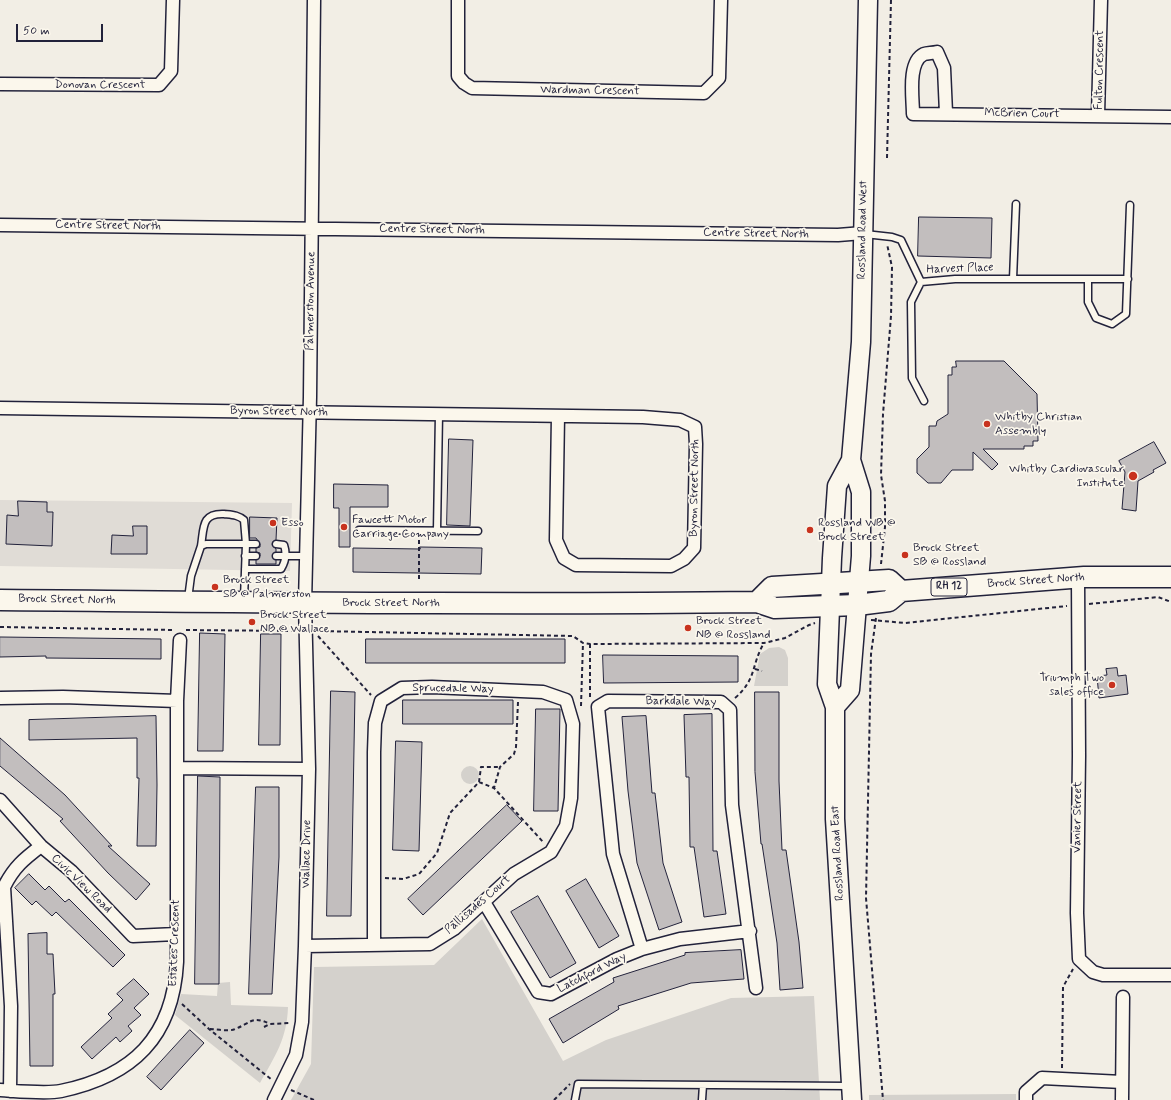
<!DOCTYPE html>
<style>
body{margin:0}
#map{position:relative;width:1171px;height:1100px;overflow:hidden;background:#f2eee5;font-family:Mynerve,sans-serif}
canvas{display:block}
.scale{position:absolute;left:16px;top:24px;width:87px;height:18px;box-sizing:border-box;border:2px solid #22223b;border-top:0;padding-left:5px;font-size:12px;line-height:14px;white-space:nowrap;color:#22223b;-webkit-text-stroke:3px #fbf7ec;paint-order:stroke}
</style>
<div id="map">
<canvas width="1171" height="1100"></canvas>
<div class="scale">50 m</div>
</div>
<script>
const context = document.querySelector('canvas').getContext('2d');
context.lineJoin = 'round';
function paint(path, color) {
  context.fillStyle = color;
  context.fill(path, 'evenodd');
}
function strokePath(path, color, width, dash) {
  context.strokeStyle = color;
  context.lineWidth = width;
  context.lineCap = dash ? 'butt' : 'round';
  context.setLineDash(dash || []);
  context.stroke(path);
}
function write(font, color, halo, rows, align = 'center') {
  context.font = font + ' Mynerve,sans-serif';
  context.lineWidth = 3.5;
  context.setLineDash([]);
  context.textBaseline = 'middle';
  context.strokeStyle = halo;
  context.fillStyle = color;
  for (const [text, x, y, turn = 0] of rows) {
    context.save();
    context.translate(x, y);
    context.rotate((+turn || 0) * Math.PI / 180);
    context.textAlign = isNaN(turn) ? turn : align;
    if (halo) context.strokeText(text, 0, 0);
    context.fillText(text, 0, 0);
    context.restore();
  }
}
paint(new Path2D(`
 M0,500L292,503L290,571L0,566Z`), '#e0dcd6');
paint(new Path2D(`
 M779,647L785,650L788,658V686H754L760,654L769,648Z
 M461 775a9 9 0 1 1 18 0a9 9 0 1 1-18 0Z
 M482,919L563,1061L606,1040L731,998L814,996L820,1100H291L311,1064L314,967L434,965Z
 M230,982L231,1005L288,1007C287,1039 275,1056 260,1083L175,1015L181,994L217,996L218,983Z
 M1016,1094V1100H869V1095Z`), '#d4d1cc');
const building = new Path2D(`
 M919,217L992,218L991,258L918,256Z
 M956,361H1004L1037,394L1038,441H1033V446H1024V449H983L998,464L992,470L973,452V470H952L941,483H928L917,473V459L929,447V426H936L937,421L948,414V375H952V367H956Z
 M449,439L473,440L470,526L447,525Z
 M1154,442L1166,463L1153,470L1154,472L1138,481L1136,511L1122,509L1125,472L1119,461Z
 M334,484L388,485V507H350V547H339V508H334Z
 M18,501L47,502V512H53L52,546L6,544L7,515L18,516Z
 M250,517L277,518L276,540L272,544L276,549V552L272,556L276,560V564H256V560L260,556V553L256,552V548L260,547V544L256,538H250Z
 M133,526H147V554H111L112,535L133,536Z
 M420,547L482,548L481,574L353,572V548L420,549Z
 M200,633L225,634L223,751H198Z
 M261,634H281L280,745H259Z
 M0,637L161,639V659L46,658V656L0,657Z
 M366,639H565V663H366Z
 M603,655L738,656V682L604,683Z
 M1117,668L1118,676L1126,675L1128,694L1099,698L1097,676L1107,675L1106,669Z
 M331,691L355,692L351,916H327Z
 M755,692H779V781L782,850H786L799,942L803,988L780,990L777,943L762,844H761L755,772Z
 M403,700H513V724H403Z
 M536,709H560L558,811H534Z
 M712,714L713,851H717L726,914L704,917L694,847H690L689,777H686L684,715Z
 M156,716L157,785L156,846H137L139,778H137V738L29,740V720Z
 M646,716L652,793H655L663,863L682,922L659,930L637,863L628,791L622,717Z
 M0,738L65,795L112,846H108L150,884L136,900L108,873L60,821L63,819L0,766Z
 M396,741L422,742L419,851L393,850Z
 M198,776L220,777L219,984H195Z
 M256,787H279V857L272,994H249Z
 M507,805L522,821L423,915L408,899Z
 M29,874L45,890L49,886L65,902L69,899L125,955L113,967L56,912L52,916L36,901L32,905L15,888Z
 M586,879L619,936L599,948L566,891Z
 M538,896L576,963L550,978L511,912Z
 M47,933V954H53L55,994H53V1066H30L28,934Z
 M741,950L744,979L691,983L618,1006L619,1009L563,1043L549,1019L614,982L613,978L685,955V953Z
 M134,979L149,994L134,1008L141,1015L128,1026L132,1031L120,1042L116,1037L92,1059L81,1047L112,1018L108,1014L123,1000L117,994Z
 M190,1030L204,1043L161,1090L147,1077Z`);
paint(building, '#c2bebe');
strokePath(building, '#22223b', 1);
const service = new Path2D(`
 M865,234L892,237L901,240L921,282L955,279H1128
 M1013,279L1016,204
 M1088,280V302L1096,318L1112,324L1126,314L1130,205
 M921,282L911,302L912,378L924,401
 M359,530L478,531
 M437,530L439,414
 M201,546C204,528 201,513 224,514C233,515 238,515 244,520L246,544H256
 M245,556H256
 M276,556H307
 M245,569H281C286,561 287,554 284,545L276,544
 M188,599L191,576L201,546L206,544H246L244,599
 M575,1100L578,1084L849,1086
 M702,1100L703,1085`);
const minor = new Path2D(`
 M458,0V76L464,83L472,88L704,93L719,78L721,0
 M0,84L159,85L171,71L173,0
 M946,113L944,68L937,52C933,53 927,53 924,54C907,62 913,98 913,114L1171,117
 M1098,115L1101,0
 M0,225L838,235L863,233
 M0,408L643,417L680,420L695,427L696,444L694,548L684,559L671,566L576,565L564,558L556,540L558,416
 M1078,578L1079,756L1077,913L1079,959L1093,972L1103,975H1171
 M0,698L63,697L177,701
 M178,768L309,769
 M0,800L41,846L71,871L133,936L176,934
 M484,902L538,992L551,994L617,959L642,949L680,939L750,931
 M305,946L430,944L454,929L514,874L551,852L566,826L571,798L573,724L566,700L543,692L432,687L402,688L381,701L375,723L374,752V945
 M642,949L613,854L598,707L608,701L721,702L730,710L732,805L756,988
 M0,1090C17,1091 46,1094 61,1091C133,1076 173,1037 177,962V701L180,640
 M10,1091L11,1006L4,887C14,867 24,859 41,846
 M274,1100L296,1055L302,1022L305,946L309,769L305,603L310,397L314,0
 M1026,1100V1092L1042,1078L1122,1082
 M1122,1100L1123,997`);
const secondary = new Path2D(`
 M851,460L837,486L832,558L827,684L835,707V819L852,1100
 M835,707L850,690L861,556V492L851,460L861,342L868,0`);
const primary = new Path2D(`
 M0,600C252,602 505,605 757,602L775,608L857,605L889,601L901,591L1084,577H1171
 M757,602L772,587L889,580L901,591`);
strokePath(service, '#22223b', 9);
strokePath(minor, '#22223b', 15);
strokePath(secondary, '#22223b', 21);
strokePath(primary, '#22223b', 23);
strokePath(new Path2D(`
 M887,158L891,0
 M881,564L885,527V501L881,475L883,414L891,316L892,267L887,244
 M419,579V538
 M1089,604L1158,597L1171,602
 M876,618L871,654L866,898L883,1100
 M871,620L905,623L1067,606
 M0,627L174,630
 M186,630L294,631
 M316,631L573,636L583,643L590,644L764,643L785,638L809,625L815,623
 M318,636L371,695
 M590,644V697L591,699
 M755,669L762,671
 M735,698C757,679 751,665 764,643
 M518,702L516,747L514,754L500,767L494,788L544,843
 M581,706L583,643
 M479,782L481,767H500
 M385,878L403,879L419,874L437,853L450,813L479,782L494,788
 M182,1004L209,1029L272,1080
 M264,1027L270,1024L290,1023
 M210,1029C218,1029 229,1032 235,1029C251,1023 252,1015 270,1024
 M1062,1068L1063,987L1073,969
 M291,1090L314,1100
 M554,1100L570,1084`), '#22223b', 2, [4, 3]);
strokePath(service, '#fbf7ec', 6);
strokePath(minor, '#fbf7ec', 12);
strokePath(secondary, '#fbf7ec', 18);
strokePath(primary, '#fbf7ec', 20);
for (const [x, y, r, color] of [
 [987,424,4,"#c8321e"],
 [1133,476,5,"#c8321e"],
 [273,523,4,"#c8321e"],
 [344,527,4,"#c8321e"],
 [810,530,4,"#c8321e"],
 [905,555,4,"#c8321e"],
 [215,587,4,"#c8321e"],
 [252,622,4,"#c8321e"],
 [688,628,4,"#c8321e"],
 [1112,685,4,"#c8321e"]
]) {
  const dot = new Path2D();
  dot.arc(x, y, r, 0, 2 * Math.PI);
  context.fillStyle = color;
  context.fill(dot);
  strokePath(dot, '#fbf7ec', 1.5);
}
for (const [x, y, w] of [
 [949,587,36]
]) {
  const box = new Path2D();
  box.roundRect(x - w / 2, y - 9, w, 18, 3);
  context.fillStyle = '#fbf7ec';
  context.fill(box);
  strokePath(box, '#22223b', 1);
}
write('bold 11px', '#22223b', null, [
 ["RH 12",949,587]
]);
write('12px', '#22223b', '#fbf7ec', [
 ["Fulton Crescent",1100,70,-89],
 ["Donovan Crescent",100,85],
 ["Wardman Crescent",590,91,1],
 ["McBrien Court",1022,114,1],
 ["Centre Street North",108,226,1],
 ["Centre Street North",432,230,1],
 ["Rossland Road West",863,230,-89],
 ["Centre Street North",756,234,1],
 ["Harvest Place",960,269,-2],
 ["Palmerston Avenue",311,301,-89],
 ["Byron Street North",279,412,1],
 ["Byron Street North",695,488,-89],
 ["Brock Street North",1036,581,-4],
 ["Brock Street North",67,600,1],
 ["Brock Street North",391,603],
 ["Sprucedale Way",453,689,1],
 ["Barkdale Way",681,702,1],
 ["Vanier Street",1078,817,-89],
 ["Rossland Road East",838,853,-93],
 ["Wallace Drive",307,854,-89],
 ["Civic View Road",81,884,44],
 ["Pallisades Court",478,905,-41],
 ["Estates Crescent",175,943,-88],
 ["Latchford Way",592,973,-27]
]);
write('12px', '#22223b', '#fbf7ec', [
 ["Whitby Christian",995,417],
 ["Assembly",995,431],
 ["Whitby Cardiovascular",1124,469,"right"],
 ["Institute",1124,483,"right"],
 ["Fawcett Motor",352,520],
 ["Carriage Company",352,534],
 ["Esso",281,523],
 ["Rossland WB @",818,523],
 ["Brock Street",818,537],
 ["Brock Street",913,548],
 ["SB @ Rossland",913,562],
 ["Brock Street",223,580],
 ["SB @ Palmerston",223,594],
 ["Brock Street",260,615],
 ["NB @ Wallace",260,629],
 ["Brock Street",696,621],
 ["NB @ Rossland",696,635],
 ["Triumph Two",1104,678,"right"],
 ["sales office",1104,692,"right"]
], 'left');
</script>
